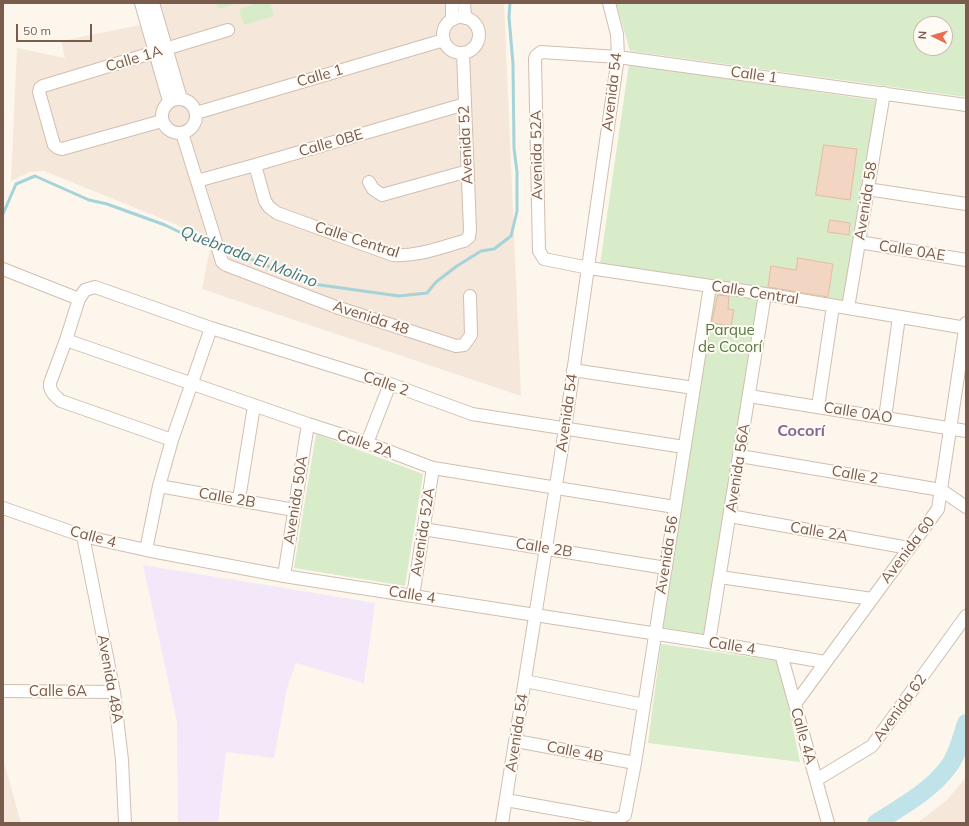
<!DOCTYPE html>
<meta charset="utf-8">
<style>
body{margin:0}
#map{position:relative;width:969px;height:826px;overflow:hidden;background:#fdf6ec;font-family:Mulish,sans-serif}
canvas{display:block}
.frame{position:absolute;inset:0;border:4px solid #7a5c4d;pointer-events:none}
.north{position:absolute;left:913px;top:16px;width:40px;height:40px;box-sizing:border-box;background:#fffaf3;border:1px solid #cabbb1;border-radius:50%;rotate:275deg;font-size:11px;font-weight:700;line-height:16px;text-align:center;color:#7a5c4d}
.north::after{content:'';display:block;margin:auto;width:14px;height:18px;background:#e76f51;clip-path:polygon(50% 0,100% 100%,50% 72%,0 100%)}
.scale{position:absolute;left:16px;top:24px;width:76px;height:18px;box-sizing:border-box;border:2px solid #7a5c4d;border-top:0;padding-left:5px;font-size:12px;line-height:14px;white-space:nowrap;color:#7a5c4d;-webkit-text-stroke:3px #fffaf3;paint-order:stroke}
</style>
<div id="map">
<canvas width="969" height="826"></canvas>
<div class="frame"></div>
<div class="north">N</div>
<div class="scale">50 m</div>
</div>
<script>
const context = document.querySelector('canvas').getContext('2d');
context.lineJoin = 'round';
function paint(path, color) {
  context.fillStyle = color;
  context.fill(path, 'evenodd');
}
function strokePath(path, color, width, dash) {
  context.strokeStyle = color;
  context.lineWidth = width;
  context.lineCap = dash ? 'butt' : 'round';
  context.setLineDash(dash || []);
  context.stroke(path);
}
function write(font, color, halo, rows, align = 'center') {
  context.font = font + ' Mulish,sans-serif';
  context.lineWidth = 4;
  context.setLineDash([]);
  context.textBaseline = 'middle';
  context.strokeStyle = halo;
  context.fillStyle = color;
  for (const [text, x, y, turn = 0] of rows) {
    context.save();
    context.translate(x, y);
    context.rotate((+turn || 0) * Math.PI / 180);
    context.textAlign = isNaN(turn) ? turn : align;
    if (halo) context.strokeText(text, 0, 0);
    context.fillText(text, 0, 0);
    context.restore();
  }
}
paint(new Path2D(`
 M136,3H504L521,396L202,289L212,239L44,171L30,172L11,181L17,48L65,58L61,41L140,25Z
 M3,759L21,823H3Z
 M966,777V823H917L947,800Z`), '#f5e8da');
paint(new Path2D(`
 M143,565L375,603L364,683L296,663L287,688L274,758L226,752L218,823H178L177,722Z`), '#f3e8fa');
paint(new Path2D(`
 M216,3H239L218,9Z
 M257,3H270L274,16L244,25L239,9Z
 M616,3H966V97L630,51ZM921,24H945V48H921Z
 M629,64L879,101L846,302L828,299L833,264L798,258L792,294L600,264ZM830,220L850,223L849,235L828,232Z
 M713,289L761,298L708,635L660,627Z
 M316,434L423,474L405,586L294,568Z
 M661,644L779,661L800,762L648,743Z`), '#d8ecc9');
strokePath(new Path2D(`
 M3,214L16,184L35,176L89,200L107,204L165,225L204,244L214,243
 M220,243L253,260L313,284L399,296L427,293L436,282L457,266L481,251L494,249L511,236L517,211V172L514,148L513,64L509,17L510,3`), '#a5d3da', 3);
strokePath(new Path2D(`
 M876,823C901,807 931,791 949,766C958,754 961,738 966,723`), '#bfe3e8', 18);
const building = new Path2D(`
 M824,145L857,149L850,200L816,195Z
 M830,220L850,223L849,235L828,232Z
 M798,258L833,264L828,297L768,287L771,266L796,270Z
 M718,295L729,296L728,309L734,310L731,326L712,323Z`);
paint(building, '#f3d5c3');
strokePath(building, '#e6bba3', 1);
const minor = new Path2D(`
 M141,3L169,101
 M153,3L181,99
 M452,3V20
 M464,3L465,18
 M443 35a18 18 0 1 1 36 0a18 18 0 1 1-36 0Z
 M162 116a17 17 0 1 1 34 0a17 17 0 1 1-34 0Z
 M966,105L618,57L541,52L536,56L535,59L539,251L544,259L589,268L765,294L966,328
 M196,113L444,40
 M162,121L62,149L58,148L54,145L39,92L40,88L43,86L228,30
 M182,133L220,255L222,262L226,265L336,307L456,346L464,345L471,335L470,296
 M255,165L265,201L269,207L277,213L393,255C417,257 441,247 464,241L469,237L470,230L463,53
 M197,181L255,165L465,104
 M369,182L373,189L382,195L468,171
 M867,189L966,204
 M859,242L966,260
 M3,269L79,299
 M848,308L884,93
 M66,340L308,424L367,443L433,468L675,507
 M573,370L694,388
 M749,396L966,431
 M818,407L833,306
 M885,418L899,317
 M172,440L61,401C55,396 49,391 50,383L66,340L79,299L85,290L95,287L211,328L390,384L472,414L684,447
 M367,443L390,384
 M740,456L941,490L966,507
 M159,486L294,510
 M239,499L254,406
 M3,508L83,536L146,550L284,576L709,642L825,662
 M730,516L909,548
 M423,529L666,568
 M83,536L114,692L122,760L125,823
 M146,550L159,486L172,440L211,328
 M284,576L308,424
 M720,577L872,599
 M413,596L433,468
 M709,642L765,294
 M781,654L828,823
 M525,681L644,705
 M3,691L114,692
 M795,704L938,509L966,323
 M516,741L635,763
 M816,780L872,746L966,616
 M506,800L617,820L625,815L635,763L710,286
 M502,823L565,429L618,57L617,34L609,3`);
strokePath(minor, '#d1beb0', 14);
strokePath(minor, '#fff', 12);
write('15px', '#7a5c4d', '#fffaf3', [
 ["Calle 1A",134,59,-17],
 ["Calle 1",754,75,8],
 ["Calle 1",320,76,-16],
 ["Avenida 54",612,92,-83],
 ["Calle 0BE",331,143,-16],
 ["Avenida 52",466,145,-93],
 ["Avenida 52A",537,155,-91],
 ["Avenida 58",866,201,-81],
 ["Calle Central",357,240,18],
 ["Calle 0AE",912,251,9],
 ["Calle Central",755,293,9],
 ["Avenida 48",371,318,18],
 ["Calle 2",386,384,19],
 ["Avenida 54",567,413,-82],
 ["Calle 0AO",858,413,9],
 ["Calle 2A",365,444,19],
 ["Avenida 56A",738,468,-81],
 ["Calle 2",855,475,10],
 ["Calle 2B",227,498,10],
 ["Avenida 50A",296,500,-81],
 ["Avenida 52A",423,532,-81],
 ["Calle 2A",819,532,10],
 ["Calle 4",93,537,15],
 ["Calle 2B",544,548,9],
 ["Avenida 60",908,550,-53],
 ["Avenida 56",667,555,-81],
 ["Calle 4",412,595,9],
 ["Calle 4",732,646,9],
 ["Avenida 48A",110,679,80],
 ["Calle 6A",58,691],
 ["Avenida 62",900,708,-54],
 ["Avenida 54",517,733,-81],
 ["Calle 4A",803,736,74],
 ["Calle 4B",575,752,11]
]);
write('15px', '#537a41', '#fffaf3', [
 ["Parque",730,330],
 ["de Cocorí",730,347]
]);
write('italic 16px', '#437c86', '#fffaf3', [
 ["Quebrada El Molino",249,257,21]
]);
write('bold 16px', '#846695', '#fffaf3', [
 ["Cocorí",801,431]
]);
</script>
